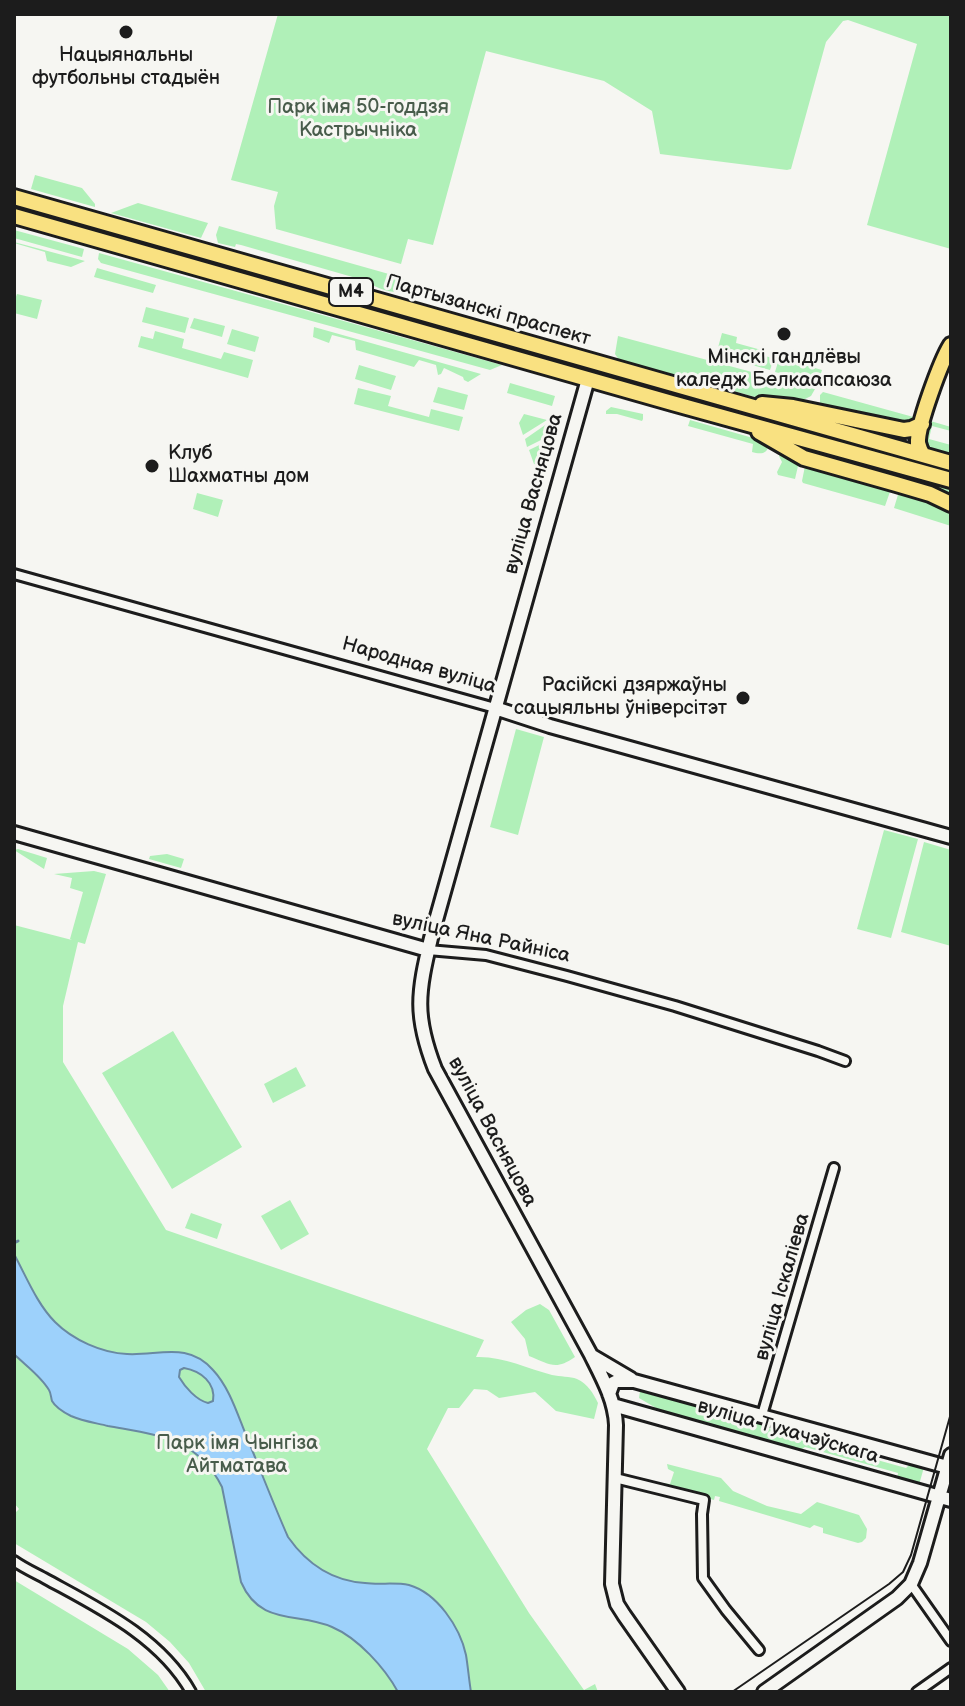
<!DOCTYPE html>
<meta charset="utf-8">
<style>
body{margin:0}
#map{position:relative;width:965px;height:1706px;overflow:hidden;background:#f6f6f2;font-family:"Balsamiq Sans",sans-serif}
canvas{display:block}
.frame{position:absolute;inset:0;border:16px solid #1c1c1c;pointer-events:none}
</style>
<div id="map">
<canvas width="965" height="1706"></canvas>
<div class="frame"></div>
</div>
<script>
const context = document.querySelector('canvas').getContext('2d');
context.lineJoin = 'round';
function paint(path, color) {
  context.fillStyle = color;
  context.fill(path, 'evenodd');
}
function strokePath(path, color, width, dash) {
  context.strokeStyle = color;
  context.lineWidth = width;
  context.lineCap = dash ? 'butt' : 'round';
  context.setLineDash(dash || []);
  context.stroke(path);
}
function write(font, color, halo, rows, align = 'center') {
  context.font = font + ' "Balsamiq Sans",sans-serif';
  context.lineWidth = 6;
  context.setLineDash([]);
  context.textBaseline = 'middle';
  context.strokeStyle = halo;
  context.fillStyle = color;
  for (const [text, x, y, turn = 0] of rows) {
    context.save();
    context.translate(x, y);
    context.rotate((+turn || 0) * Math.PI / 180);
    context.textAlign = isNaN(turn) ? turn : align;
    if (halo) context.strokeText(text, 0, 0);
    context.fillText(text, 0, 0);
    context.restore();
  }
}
paint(new Path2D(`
 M278,14H951V249L867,225L917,44L848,20L843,21L826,42L791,169L787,170L660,154L652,111L604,81L486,51L433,245L408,239L401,264L276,229L274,206L278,192L231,180Z
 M35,175L82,188L95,204V207L31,189Z
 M138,203L208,223L201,238L111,213Z
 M219,226L403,278L406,282L403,291C395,294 375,289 370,282L241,245L236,244L235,247L218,243L216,235Z
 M14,230L84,249L82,257L14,238Z
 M14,242L85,261L71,267L47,261L45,252L14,243Z
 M99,253L502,365L490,370L101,263L98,259Z
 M97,268L156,285L153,293L94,277Z
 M17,294L42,300L37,319L14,313V302Z
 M146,307L189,318L185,333L142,322Z
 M194,318L225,326L222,337L190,328Z
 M314,327L481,374L468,382L464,380L463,377L444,368L441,374L438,375L436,365L419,360L414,367L356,350L355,341L332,335L329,343L313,337Z
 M232,329L259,337L255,352L227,344Z
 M155,331L184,339L182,348L221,359L224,352L253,360L248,378L138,347L141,336L153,339Z
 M722,333L737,337L736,343L765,351L764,356L774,358L770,370L716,355Z
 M618,336L815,389L811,396L801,401L759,398L619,360L615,354Z
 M787,360L822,370L818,383L775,372L778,362L786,364Z
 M359,365L396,376L391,390L355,379Z
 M510,383L555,396L552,406L507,393Z
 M438,387L468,395L464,410L433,402Z
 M358,388L391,396L388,406L429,417L431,409L463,417L459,431L354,404Z
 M823,392L917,418L912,424L907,425L838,408L835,411H830L820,404V395Z
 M611,407L643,414V419L642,421L617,414H606V411Z
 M524,414L547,420L523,435L519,423Z
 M690,420L760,440L768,445C768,455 759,454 752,452L753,444L688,426Z
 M927,420L951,427V431L932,426L929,439L951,445V457L924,448Z
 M551,421L558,428L557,432L527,447L525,439Z
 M554,438L546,466L534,464L529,450Z
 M805,444L951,488V498L940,492L809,450Z
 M784,450L797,459L798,466L795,479L778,475L777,472L782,462L779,456Z
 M809,464L892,486L885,506L803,483L802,481L805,466Z
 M900,488L951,508V526L894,508Z
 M197,493L223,500L218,517L193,509Z
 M516,729L544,737L518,835L490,827Z
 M884,830L918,839L891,938L857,929Z
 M924,842L951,850V946L901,932Z
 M18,849L47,858L44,869L14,850Z
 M167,854L184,859L181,868L149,859L150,856Z
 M94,871L106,874L85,944L78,942L63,1006V1062L166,1230L484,1340L476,1357C503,1356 526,1368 552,1375C560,1377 570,1376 577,1379C588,1384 593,1393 598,1403L594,1419L556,1411L535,1392L499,1398L487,1390L474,1389L459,1408H448L427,1449L529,1613L584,1690L595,1684L598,1692H206L189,1663L170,1642L146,1622L14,1543V1514L19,1509L14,1503V925L72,940L70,939L83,892L70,888L72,878L54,874Z
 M173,1031L242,1147L172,1189L102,1073Z
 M296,1067L306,1086L273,1103L264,1084Z
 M290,1200L309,1234L281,1250L261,1216Z
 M191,1213L222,1224L217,1239L185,1228Z
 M540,1304L549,1310L575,1357C555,1371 550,1364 529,1356L525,1339L511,1322L526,1310Z
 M644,1389L803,1432L805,1440L906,1468L911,1463L924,1467L919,1485L897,1479L898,1473L805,1447L799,1451L668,1415L639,1398L640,1391Z
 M667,1464L721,1478L733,1491L767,1506L801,1514L817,1502L859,1515L867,1529L866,1538L862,1542L858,1543L823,1533V1528L814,1525L810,1528L719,1501L720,1497L715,1496L714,1500L662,1486L663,1483L670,1484L674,1472L668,1469Z
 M14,1580L128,1649L158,1675L170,1692H14Z`), '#b0f0b8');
const water = new Path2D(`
 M14,1254C26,1276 37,1304 55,1322C73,1340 102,1353 127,1354C158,1356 188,1341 213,1370C229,1387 237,1413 246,1435C260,1469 273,1503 288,1537C307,1564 332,1581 365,1583C380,1585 394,1582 409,1585C437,1593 460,1627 466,1655C468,1667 469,1680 471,1692H398C385,1668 358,1638 332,1627C297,1612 260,1626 241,1582L222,1487C197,1437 156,1435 108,1426C96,1423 82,1421 71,1416C65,1413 56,1408 52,1401C51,1398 51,1393 49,1390C41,1376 25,1365 14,1354ZM184,1368C201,1371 216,1383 213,1401L208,1403C196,1400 185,1387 179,1377L180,1370Z`);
paint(water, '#9dd1fb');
strokePath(water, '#6989a2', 2);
strokePath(new Path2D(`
 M14,1243L18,1241`), '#6989a2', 3);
const street = new Path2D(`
 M14,574L495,708
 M428,950L486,955L567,976L675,1006L818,1051L845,1061
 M762,1415L834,1168
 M615,1478L704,1500L702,1514L703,1578L726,1610L759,1650
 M14,1561C24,1568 35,1573 46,1579C99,1608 160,1637 191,1692
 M911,1584L951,1641
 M917,1692L951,1668`);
const secondary = new Path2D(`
 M588,379L431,938C418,993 414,1015 435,1069L591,1355C602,1377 615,1400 616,1425L612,1584L617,1604L624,1615L678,1692
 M495,708L550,726L951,837
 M14,833L428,950
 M592,1356L631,1379
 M609,1394L613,1383L617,1381H634L951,1468
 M613,1405L951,1500
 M764,1692L897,1598L911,1584L920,1563L951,1455`);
const primary = new Path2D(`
 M14,197L951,463
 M14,216L672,403L951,480
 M762,404L793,407L904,430L911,429L922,424
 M759,432L804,458L896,484L930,494L951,504
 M923,455C921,452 919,447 918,443C917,426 941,361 951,345`);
strokePath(street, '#1c1c1c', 14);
strokePath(secondary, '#1c1c1c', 18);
strokePath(primary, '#1c1c1c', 20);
strokePath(street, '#f6f6f2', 8);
strokePath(secondary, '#f6f6f2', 12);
strokePath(primary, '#f9e181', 14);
strokePath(new Path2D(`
 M732,1692L889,1584L903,1572L911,1555L951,1413`), '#1c1c1c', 2);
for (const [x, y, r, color] of [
 [126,32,8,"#1c1c1c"],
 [784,334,8,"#1c1c1c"],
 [152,466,8,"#1c1c1c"],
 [743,698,8,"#1c1c1c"]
]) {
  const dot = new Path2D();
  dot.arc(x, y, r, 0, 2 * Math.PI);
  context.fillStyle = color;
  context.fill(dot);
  strokePath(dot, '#f6f6f2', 3);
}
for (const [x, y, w] of [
 [351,292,44]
]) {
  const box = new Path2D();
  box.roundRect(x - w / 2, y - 14, w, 28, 6);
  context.fillStyle = '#f6f6f2';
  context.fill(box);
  strokePath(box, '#1c1c1c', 2);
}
write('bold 18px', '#1c1c1c', null, [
 ["М4",351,292]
]);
write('20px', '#1c1c1c', '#f6f6f2', [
 ["Нацыянальны",126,56],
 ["футбольны стадыён",126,79],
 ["Мінскі гандлёвы",784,358],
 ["каледж Белкаапсаюза",784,381],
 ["Клуб",168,454,"left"],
 ["Шахматны дом",168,477,"left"],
 ["Расійскі дзяржаўны",727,686,"right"],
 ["сацыяльны ўніверсітэт",727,709,"right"]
]);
write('20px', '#485c4b', '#f6f6f2', [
 ["Парк імя 50-годдзя",358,108],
 ["Кастрычніка",358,131],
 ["Парк імя Чынгіза",237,1444],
 ["Айтматава",237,1467]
]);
write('20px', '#1c1c1c', '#f6f6f2', [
 ["Партызанскі праспект",488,311,16],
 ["вуліца Васняцова",534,494,-74],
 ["Народная вуліца",419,666,16],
 ["вуліца Яна Райніса",481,938,12],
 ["вуліца Васняцова",492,1132,62],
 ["вуліца Іскаліева",783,1287,-74],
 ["вуліца Тухачэўскага",788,1432,16]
]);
</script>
